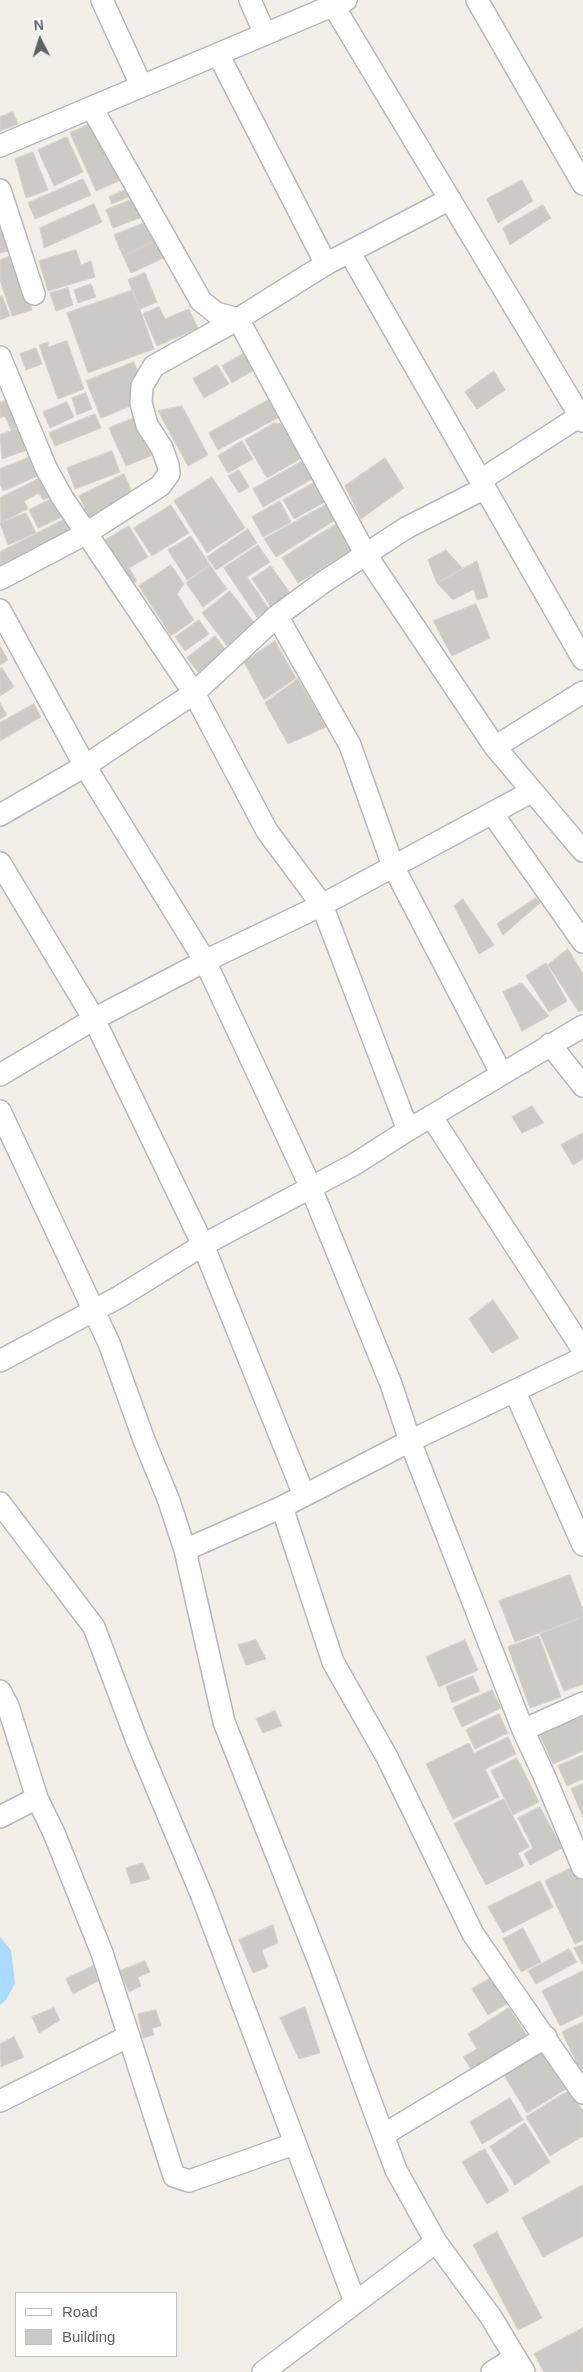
<!DOCTYPE html>
<style>
body{margin:0}
#map{position:relative;width:583px;height:2372px;overflow:hidden;background:#f1efe8;font-family:Arial,sans-serif}
canvas{display:block}
.legend{position:absolute;left:15px;top:2292px;width:162px;height:65px;box-sizing:border-box;background:#fff;border:1px solid #bfc1c3;margin:0;padding:6px 9px;list-style:none;font-size:15px;color:#5f6368}
.legend li{display:flex;align-items:center;gap:10px;height:25px}
.legend b{width:25px;border:1px solid #bfc1c3}
.north{position:absolute;left:15px;top:15px;width:50px;height:50px;-webkit-text-stroke:4px #fff;paint-order:stroke;rotate:355deg;font-size:14px;font-weight:700;line-height:20px;text-align:center;color:#5f6368}
.north::after{content:'';display:block;margin:auto;width:18px;height:22px;background:#5f6368;clip-path:polygon(50% 0,100% 100%,50% 72%,0 100%)}
</style>
<div id="map">
<canvas width="583" height="2372"></canvas>
<ul class="legend">
<li><b style="height:6px;background:#fff"></b>Road</li>
<li><b style="height:14px;background:#cccac5"></b>Building</li>
</ul>
<div class="north">N</div>
</div>
<script>
const context = document.querySelector('canvas').getContext('2d');
context.lineJoin = 'round';
function paint(path, color) {
  context.fillStyle = color;
  context.fill(path, 'evenodd');
}
function strokePath(path, color, width, dash) {
  context.strokeStyle = color;
  context.lineWidth = width;
  context.lineCap = dash ? 'butt' : 'round';
  context.setLineDash(dash || []);
  context.stroke(path);
}
paint(new Path2D(`
 M0,1937L11,1950L15,1983L6,2000L0,2005Z`), '#aadaff');
const building = new Path2D(`
 M13,112L18,124L0,131V117Z
 M97,121L123,179L96,191L70,133Z
 M67,137L83,172L54,186L38,150Z
 M33,152L48,190L26,198L15,159Z
 M83,179L91,195L35,219L28,203Z
 M522,180L533,201L498,223L487,199Z
 M129,188L135,194L112,204L109,197Z
 M138,197L145,216L113,228L106,210Z
 M94,204L102,222L44,248L40,228Z
 M543,205L551,218L510,245L503,228Z
 M0,216L11,250L0,253Z
 M149,221L158,240L123,256L114,235Z
 M158,240L166,257L131,273L123,256Z
 M76,250L81,265L91,261L95,277L48,291L39,261Z
 M14,255L32,310L12,316L0,280V260Z
 M145,273L157,302L140,309L128,280Z
 M91,284L96,297L78,303L74,290Z
 M68,288L73,305L56,311L50,293Z
 M133,290L154,349L88,373L67,313Z
 M2,296L10,316L0,320V297Z
 M159,307L165,319L189,309L198,328L157,346L143,314Z
 M67,341L84,389L58,399L39,345L48,342V347Z
 M36,348L42,364L26,370L20,354Z
 M251,349L261,366L232,383L222,366Z
 M134,362L140,379L133,405L101,418L86,381Z
 M217,365L229,384L204,398L193,379Z
 M494,371L505,390L477,409L465,392Z
 M86,393L92,409L77,415L72,398Z
 M12,398L23,424L11,430L5,416L0,418V403Z
 M272,398L281,416L218,450L209,433Z
 M67,402L74,417L50,428L43,412Z
 M182,406L208,455L188,466L158,411Z
 M95,414L101,428L55,446L49,433Z
 M139,416L155,454L126,466L109,428Z
 M274,423L287,425L305,456L267,478L245,440Z
 M23,427L30,449L2,459L0,435Z
 M242,441L253,459L228,473L218,456Z
 M112,451L120,472L75,489L67,468Z
 M33,456L40,475L3,491L0,484V469Z
 M385,458L404,488L361,519L345,486Z
 M304,460L314,478L263,507L253,489Z
 M239,470L249,487L239,493L228,476Z
 M124,474L135,498L90,519L79,496Z
 M42,477L52,496L43,500L39,493L24,501L28,509L1,522L0,498Z
 M212,477L245,528L207,553L174,501Z
 M317,481L328,500L294,519L283,500Z
 M55,497L64,516L38,528L29,510Z
 M280,501L291,522L263,537L252,517Z
 M329,503L337,519L276,557L264,539Z
 M171,505L189,533L152,556L134,528Z
 M26,513L36,533L8,545L0,523Z
 M69,517L77,533L0,568V552Z
 M341,521L358,546L298,583L282,558Z
 M129,526L148,557L129,568L137,581L127,586L102,542Z
 M248,529L257,543L216,570L207,557Z
 M191,536L210,565L187,580L168,550Z
 M258,545L270,562L247,577L269,609L257,617L224,568Z
 M446,550L463,569L437,583L428,560Z
 M477,561L488,597L477,600L474,589L453,600L437,583Z
 M171,565L184,584L177,594L194,620L171,636L139,586Z
 M210,565L227,589L203,607L186,583Z
 M271,566L293,597L273,610L252,579Z
 M230,591L259,629L231,651L202,613Z
 M476,604L490,638L452,656L433,621Z
 M199,620L209,634L185,651L175,637Z
 M215,636L230,656L202,677L187,658Z
 M275,641L296,678L264,700L244,662Z
 M0,646L8,660L0,665Z
 M2,668L14,687L0,696V669Z
 M298,679L326,727L288,744L265,703Z
 M0,703L7,715L0,719Z
 M34,704L41,717L0,741V723Z
 M536,898L540,903L503,935L497,924Z
 M463,899L494,945L479,954L454,906Z
 M568,949L583,974V1010L579,1012L548,965Z
 M546,963L567,1001L549,1012L526,976Z
 M522,983L549,1016L522,1031L503,992Z
 M532,1106L544,1123L522,1133L512,1117Z
 M583,1133V1159L573,1165L561,1145Z
 M493,1300L519,1338L492,1353L469,1319Z
 M570,1575L583,1610V1617L515,1642L499,1601Z
 M583,1617V1684L564,1691L540,1634Z
 M539,1636L561,1697L530,1708L508,1647Z
 M256,1640L266,1659L246,1665L238,1645Z
 M465,1640L478,1670L439,1687L426,1657Z
 M473,1676L480,1691L452,1703L446,1687Z
 M492,1690L501,1708L462,1727L453,1708Z
 M275,1711L282,1726L263,1733L256,1719Z
 M583,1712V1751L553,1764L538,1731Z
 M499,1714L508,1733L475,1749L466,1730Z
 M508,1737L516,1754L485,1769L499,1797L453,1819L426,1764L469,1743L474,1753Z
 M583,1755V1779L567,1786L558,1766Z
 M517,1758L539,1802L513,1815L491,1771Z
 M583,1784V1817L571,1789Z
 M504,1799L529,1847L518,1853L524,1866L486,1885L454,1824Z
 M540,1807L562,1848L530,1865L524,1854L533,1848L518,1818Z
 M143,1863L150,1879L131,1884L126,1868Z
 M577,1865L583,1878V1940L575,1944L545,1881Z
 M540,1881L553,1907L503,1933L488,1907Z
 M273,1925L278,1943L262,1950L268,1967L253,1973L239,1940Z
 M523,1928L541,1962L521,1972L503,1939Z
 M583,1945V1964H582L574,1948Z
 M569,1949L577,1962L536,1984L528,1971Z
 M145,1961L150,1972L138,1977L141,1986L129,1992L120,1971Z
 M93,1966L98,1981L73,1994L66,1979Z
 M583,1971V2015L560,2026L542,1991Z
 M492,1977L508,2003L488,2015L472,1989Z
 M305,2007L320,2053L299,2059L280,2018Z
 M54,2008L60,2020L39,2033L32,2017Z
 M509,2008L529,2039L474,2073L463,2057L477,2049L468,2034Z
 M156,2010L161,2026L152,2028L154,2035L143,2038L138,2014Z
 M583,2022V2076L562,2032Z
 M14,2037L24,2057L1,2067L0,2044Z
 M545,2049L569,2087L527,2113L504,2075Z
 M570,2090L583,2111V2136L550,2156L526,2117Z
 M510,2098L523,2120L482,2144L470,2122Z
 M525,2123L550,2162L515,2185L490,2147Z
 M485,2149L509,2191L487,2204L462,2162Z
 M583,2185V2236L543,2257L522,2218Z
 M497,2232L542,2318L518,2330L473,2245Z
 M583,2328V2372H544L534,2354Z`);
paint(building, '#cccac5');
strokePath(building, '#d6d1c6', 1);
const minor = new Path2D(`
 M102,0L141,85
 M250,0L265,34
 M330,0L583,421
 M477,0L583,184
 M218,54L326,264
 M92,108L201,301L216,313L238,319L366,555L495,747L583,851
 M0,146L346,0
 M0,190L34,294
 M350,253L583,659
 M0,357L46,468L62,497L194,693L267,831L322,905L408,1130
 M481,480L583,414
 M0,579L85,534L160,486L169,474L168,465L162,448L147,425L141,403L142,386L154,366L238,319L326,264L450,199
 M0,610L85,766L205,961L287,1136L311,1188L391,1384L410,1441L523,1730L543,1773L583,1868
 M277,616L350,745L393,866L501,1073
 M495,747L583,692
 M492,813L583,942
 M0,815L85,766L194,693L277,616L322,583L406,528L485,488
 M0,863L94,1019L203,1245L304,1495
 M550,1044L583,1086
 M0,1075L94,1019L205,961L322,905L531,792
 M0,1111L109,1343L144,1440L169,1501L185,1550L224,1722L319,1962L396,2170L436,2242L491,2317L524,2372
 M431,1116L583,1350
 M0,1361L119,1297L203,1245L355,1164L408,1130L583,1026
 M515,1392L583,1545
 M0,1503L94,1627L137,1741L202,1896L355,2302
 M282,1507L333,1662L387,1757L473,1934L583,2093
 M185,1550L282,1507L410,1441L583,1358
 M0,1691L8,1706L37,1798L54,1833L102,1953L174,2176L189,2181L294,2144
 M523,1730L583,1703
 M0,1817L37,1798
 M0,2101L129,2036
 M383,2135L546,2037
 M263,2372L436,2242
 M492,2372L514,2358`);
strokePath(minor, '#b5b8bc', 24);
strokePath(minor, '#fff', 21);
</script>
